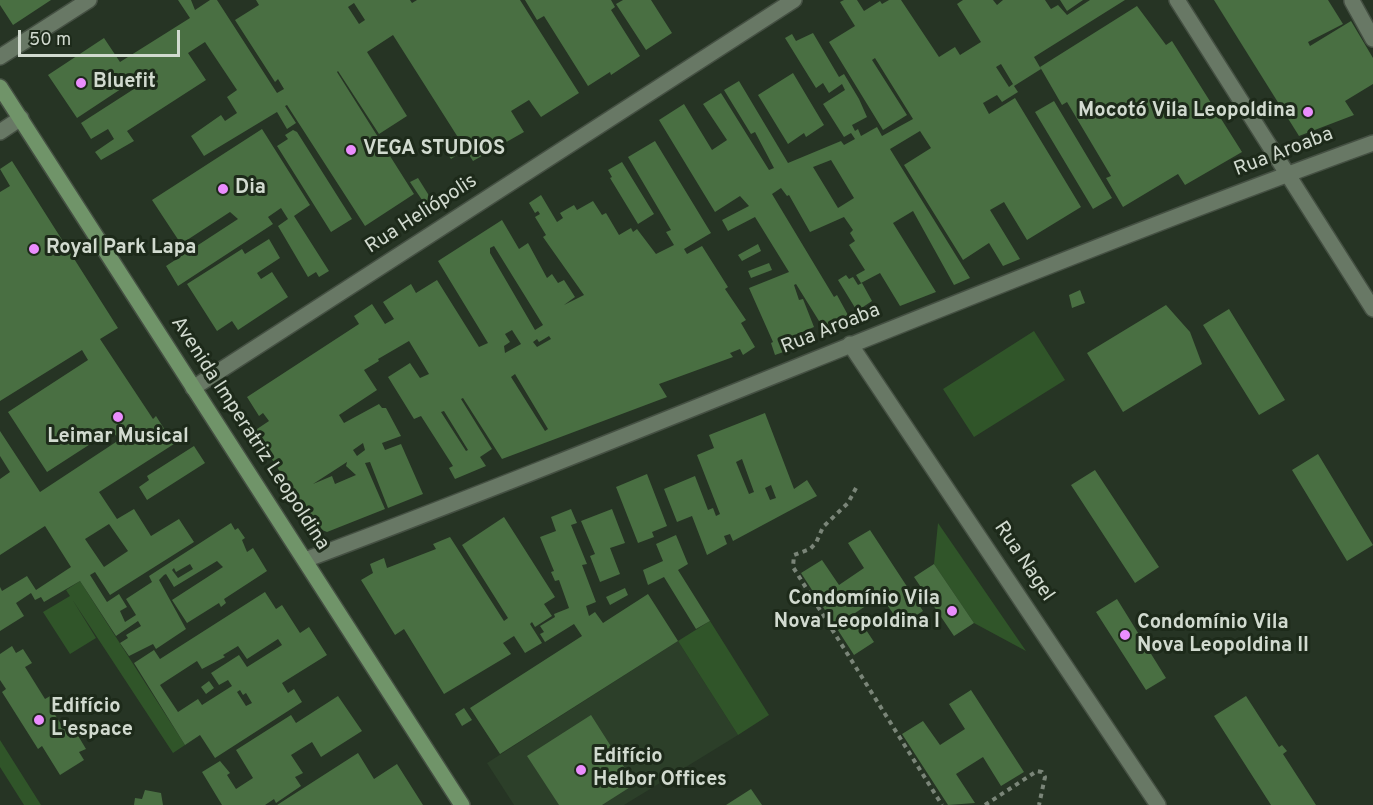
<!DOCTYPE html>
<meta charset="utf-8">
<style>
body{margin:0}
#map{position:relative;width:1373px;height:805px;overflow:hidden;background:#263424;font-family:Overpass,sans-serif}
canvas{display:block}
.scale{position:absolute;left:18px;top:30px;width:162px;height:27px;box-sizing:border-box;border:3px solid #d1dacf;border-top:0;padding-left:8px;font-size:18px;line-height:21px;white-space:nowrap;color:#d1dacf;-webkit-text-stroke:4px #1d2a1a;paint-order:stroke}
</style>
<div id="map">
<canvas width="1373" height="805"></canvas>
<div class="scale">50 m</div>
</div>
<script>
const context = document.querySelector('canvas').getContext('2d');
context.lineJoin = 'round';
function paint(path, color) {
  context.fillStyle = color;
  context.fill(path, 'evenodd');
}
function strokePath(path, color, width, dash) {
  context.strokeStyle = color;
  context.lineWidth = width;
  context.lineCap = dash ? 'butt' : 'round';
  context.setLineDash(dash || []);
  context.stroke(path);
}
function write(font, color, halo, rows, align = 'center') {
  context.font = font + ' Overpass,sans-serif';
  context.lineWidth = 6;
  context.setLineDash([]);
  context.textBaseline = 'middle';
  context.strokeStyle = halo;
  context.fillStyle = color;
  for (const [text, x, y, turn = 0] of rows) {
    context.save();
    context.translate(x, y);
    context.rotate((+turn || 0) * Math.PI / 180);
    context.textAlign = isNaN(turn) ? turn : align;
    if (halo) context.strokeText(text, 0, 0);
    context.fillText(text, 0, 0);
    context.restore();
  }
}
paint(new Path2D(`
 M678,641L738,735L624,805H514L487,763Z`), '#2c3f29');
paint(new Path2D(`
 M1034,331L1065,380L974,437L943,389Z
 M938,523L1026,651L974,623L934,564Z
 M80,581L185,745L173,753L72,599L96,638L70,654L43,612L70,596L66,590Z
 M710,621L769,715L738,735L678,641Z
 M0,740L41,805H24L0,767Z`), '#305529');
paint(new Path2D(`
 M0,0H51L13,25L0,5Z
 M178,0H191L195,10L210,0H217L277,93L284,89L278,79L275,82L235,20L259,5L256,0H410L412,3L417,0H520L579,93L541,117L529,100L511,111L524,132L473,161L393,35L367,52L407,116L379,134L338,71L337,72L414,194L365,226L287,105L285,106L296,123L287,129L277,112L204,156L191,136L221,115L225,121L237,113L227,97L237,90L205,42L188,53L206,80L127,131L134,141L101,160L95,152L114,139L108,129L91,139L81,123L137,87L133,81L77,118L48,75L104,38L120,62L190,18ZM354,3L365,20L359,24L348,7Z
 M525,0H611L615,7L611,10L640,56L611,75L610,72L588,86L544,16L537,20Z
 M623,0H651L672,33L646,50L616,4Z
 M844,0H857L864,11L880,1L882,4L889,0H901L939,57L955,47L960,55L981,42L957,4L963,0H993L997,5L1003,0H1045L1051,9L1058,5L1067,15L1090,0H1125L1034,57L1041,69L1014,86L1018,92L1002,102L997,95L983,103L989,114L1015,98L1081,207L1027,240L1004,202L990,210L1020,259L1003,266L989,243L963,260L904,165L931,148L920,131L890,149L970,278L954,285L913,211L893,223L936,292L900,306L880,273L861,283L856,275L865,270L849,245L855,241L850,233L853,230L844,217L810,232L789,195L787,196L781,188L772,194L834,297L837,295L849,317L824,329L796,284L794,285L799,300L803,299L814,327L788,338L792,349L775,355L771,343L773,342L749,288L789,272L755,217L728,231L722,220L749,206L740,196L715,212L659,120L684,104L712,150L727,140L703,104L721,93L769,170L774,168L755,132L751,134L724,90L739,81L788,163L841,141L844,145L855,139L851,133L844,137L823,104L845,90L842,84L829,93L823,83L816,88L785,38L792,34L796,41L813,33L839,77L844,74L859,99L867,117L852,125L855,131L858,129L861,136L877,127L882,136L913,119L875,58L872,60L907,115L883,130L829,42L855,26L840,2ZM1001,64L1013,84L1009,87L996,67ZM831,160L854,198L838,208L813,167Z
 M1060,0H1083L1067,11Z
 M1214,0H1328L1343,24L1308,42L1310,46L1351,21L1373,58V84L1345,101L1354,115L1299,136Z
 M1137,6L1166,45L1172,41L1242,152L1185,185L1178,174L1123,207L1106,178L1111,176L1067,102L1062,105L1040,67Z
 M793,73L824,125L806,137L804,133L788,144L758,95Z
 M1054,101L1112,198L1093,209L1035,112Z
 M262,129L310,205L294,216L329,271L319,277L316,272L308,277L278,226L288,219L281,208L268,217L273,224L178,286L166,266L238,219L230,212L181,244L152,200Z
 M293,130L297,132L352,219L331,232L277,146L288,139L285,135Z
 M450,140L458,150L457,155L451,159L441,145Z
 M655,141L711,233L684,249L687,254L702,246L728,287L725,289L746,320L741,323L755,347L743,355L740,349L730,353L733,357L659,384L667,397L502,459L463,398L461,399L492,449L480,457L486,466L455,479L449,468L453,466L421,416L414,419L388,377L410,363L420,378L429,374L409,341L378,359L379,361L364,370L377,390L339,415L344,423L379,404L382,408H386L401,436L382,443L385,450L401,444L423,494L388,508L370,462L365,463L385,509L327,532L315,527L254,431L269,421L263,413L259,416L247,397L359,324L354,316L372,304L385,324L394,319L383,302L411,284L416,293L437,280L479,347L488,343L438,261L502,220L519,249L528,243L547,278L552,274L558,283L564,280L575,297L564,305L584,295L543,237L546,235L535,217L540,214L538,211L535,213L529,203L541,195L557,222L563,218L560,213L574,205L577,210L593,201L602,215L606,213L619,235L631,228L633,232L637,229L656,254L674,245L666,232L671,230L628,157ZM494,246L543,325L535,330L490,253V248ZM512,330L521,344L505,353L504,346L510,342L505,334ZM549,336L551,339L537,347L533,342L537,339L539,342ZM515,374L548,429L545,431L511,377ZM444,411L468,450L466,451L441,412ZM363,443L365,450L357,456L353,450ZM347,462L346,466L356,475L335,484L332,476L313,484Z
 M12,161L118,328L100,339L153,419L156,416L174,444L99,492L117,519L134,509L151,536L179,519L194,542L110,595L95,572L90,575L107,602L119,594L127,607L120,611L125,622L136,615L126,599L152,582L149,576L231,523L235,530L238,528L245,538L242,540L247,552L253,548L267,571L224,599L226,603L221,607L219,603L187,623L172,600L223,567L217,561L174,587L166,574L164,575L159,580L186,629L156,649L153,644L129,656L120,643L128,638L126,635L141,626L138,621L116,636L80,581L44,602L41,597L35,600L31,593L16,603L24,616L0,631V587L2,591L27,576L36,590L71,567L45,526L0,555V479L10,472L0,456V431L40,492L119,440L112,430L47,472L8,412L88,360L82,350L0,401V192L10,186L0,169ZM109,524L128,551L104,567L85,539ZM190,564L193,569L178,578L172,570L174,568L176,572Z
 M622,162L654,214L638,224L610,178L612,177L608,170Z
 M418,178L433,202L426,206L410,182Z
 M269,239L280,258L257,273L261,279L272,272L288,297L238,330L232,321L217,331L187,284L242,249L245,254Z
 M758,244L761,251L742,261L738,255Z
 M769,263L772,270L751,278L748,271Z
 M846,275L849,279L853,277L858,285L862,283L872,301L857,311L838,280Z
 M1080,290L1085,303L1072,308L1069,295Z
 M1166,305L1190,332L1202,364L1123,412L1087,353Z
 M1229,309L1285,400L1259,415L1203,325Z
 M765,413L794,489L807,480L817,496L733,541L730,534L724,536L727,544L707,555L692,516L677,522L664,489L695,476L708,510L713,508L716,516L720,514L697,455L714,448L709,435ZM742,459L754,492L749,494L736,462ZM771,485L776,498L770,500L765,488Z
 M194,446L205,463L147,500L139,487L149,480L147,476Z
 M1318,454L1373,545L1347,561L1292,470Z
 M1095,470L1159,567L1135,583L1071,485Z
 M647,474L667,526L652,532L654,537L638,543L616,487Z
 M571,509L577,523L571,525L587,564L582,565L596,602L586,606L589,616L595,612L603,623L648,594L678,641L500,754L470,708L582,636L574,624L545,642L540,634L544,632L540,626L555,617L554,614L569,608L559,580L555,581L551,572L554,571L540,537L556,531L551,517Z
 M612,509L625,543L610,548L620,574L600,582L590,556L595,554L581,521Z
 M504,517L555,597L544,604L552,616L535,627L532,622L530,624L542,643L525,653L514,636L503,643L511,654L444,694L404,629L395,635L361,580L373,573L370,564L384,558L387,568L436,549L433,544L450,537L504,621L508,618L462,545Z
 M870,530L923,611L901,625L881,596L855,613L874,642L854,655L801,573L822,560L839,585L864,568L848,543Z
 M676,535L688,564L678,570L710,621L696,629L664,577L648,585L643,570L663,561L656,544Z
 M934,564L974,623L954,636L914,577Z
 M625,588L628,595L610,605L606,597Z
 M265,592L276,609L282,605L300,633L309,627L327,655L282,683L288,693L294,689L302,702L215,758L200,735L185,745L134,663L154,650L160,659ZM278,639L282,645L247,667L239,655L211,673L219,685L228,680L232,686L202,705L198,699L178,712L160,685L197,661L202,669L225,657L223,655L238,646L247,659ZM240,690L243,695L246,693L252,703L246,706L237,692Z
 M1117,599L1166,678L1146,690L1096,612Z
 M12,646L16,653L23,649L32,663L25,667L45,699L52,695L57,702L50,707L70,738L77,734L86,749L79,752L84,760L60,775L42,746L38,749L2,692L6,689L0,680V654Z
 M209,681L214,688L206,694L201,687Z
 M971,690L1024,772L1001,786L983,757L956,774L975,803L948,805L902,734L923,721L940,745L965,729L949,704Z
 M338,696L362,731L321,757L312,742L291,755L303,773L295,777L301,786L276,803L274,799L265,805H222L202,772L220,761L230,773L227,775L236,789L253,778L236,750L291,715L296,723Z
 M1246,696L1279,747L1282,745L1287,751L1283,754L1316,805H1271L1214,716Z
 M464,708L472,720L462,726L455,714Z
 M591,715L635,784L602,805H559L527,756Z
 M358,753L374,779L397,764L423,805H277Z
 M751,789L762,805H726Z
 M145,790L161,793L163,805H134L135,798L142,799Z`), '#496f42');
const minor = new Path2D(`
 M1177,0L1373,309
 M1352,1L1373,39
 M0,57L89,0
 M0,132L21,118
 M850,344L1158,805
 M193,388L794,0
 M305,560C663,426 1014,273 1373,143`);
const major = new Path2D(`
 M0,87L462,805`);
strokePath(minor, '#455043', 18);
strokePath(major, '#455043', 18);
strokePath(new Path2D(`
 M856,488L848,503L823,527L816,543L810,549L794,555L793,567L942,805
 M985,805L1037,771L1042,772L1045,777L1039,805`), '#7a8578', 4, [4.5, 4.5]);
strokePath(minor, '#687865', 15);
strokePath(major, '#709469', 15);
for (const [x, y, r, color] of [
 [81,83,6,"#ea8dfd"],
 [1308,112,6,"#ea8dfd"],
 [351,150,6,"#ea8dfd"],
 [223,189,6,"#ea8dfd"],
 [34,249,6,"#ea8dfd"],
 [118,417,6,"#ea8dfd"],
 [952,611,6,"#ea8dfd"],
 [1125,635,6,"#ea8dfd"],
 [39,720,6,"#ea8dfd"],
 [581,770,6,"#ea8dfd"]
]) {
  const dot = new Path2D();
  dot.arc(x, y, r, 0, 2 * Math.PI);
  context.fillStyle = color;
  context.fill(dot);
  strokePath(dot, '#1d2a1a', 2);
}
write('bold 20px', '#d1dacf', '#1d2a1a', [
 ["Bluefit",93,83],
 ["Mocotó Vila Leopoldina",1296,112,"right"],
 ["VEGA STUDIOS",363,150],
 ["Dia",235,189],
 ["Royal Park Lapa",46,249],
 ["Leimar Musical",118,438,"center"],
 ["Condomínio Vila",940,600,"right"],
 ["Nova Leopoldina I",940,623,"right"],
 ["Condomínio Vila",1137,624],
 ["Nova Leopoldina II",1137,647],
 ["Edifício",51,708],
 ["L'espace",51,731],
 ["Edifício",593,758],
 ["Helbor Offices",593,781]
], 'left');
write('20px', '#d1dacf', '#1d2a1a', [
 ["Rua Aroaba",1284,153,-21],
 ["Rua Heliópolis",422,215,-33],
 ["Rua Aroaba",831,330,-22],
 ["Avenida Imperatriz Leopoldina",249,434,57],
 ["Rua Nagel",1023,562,56]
]);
</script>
